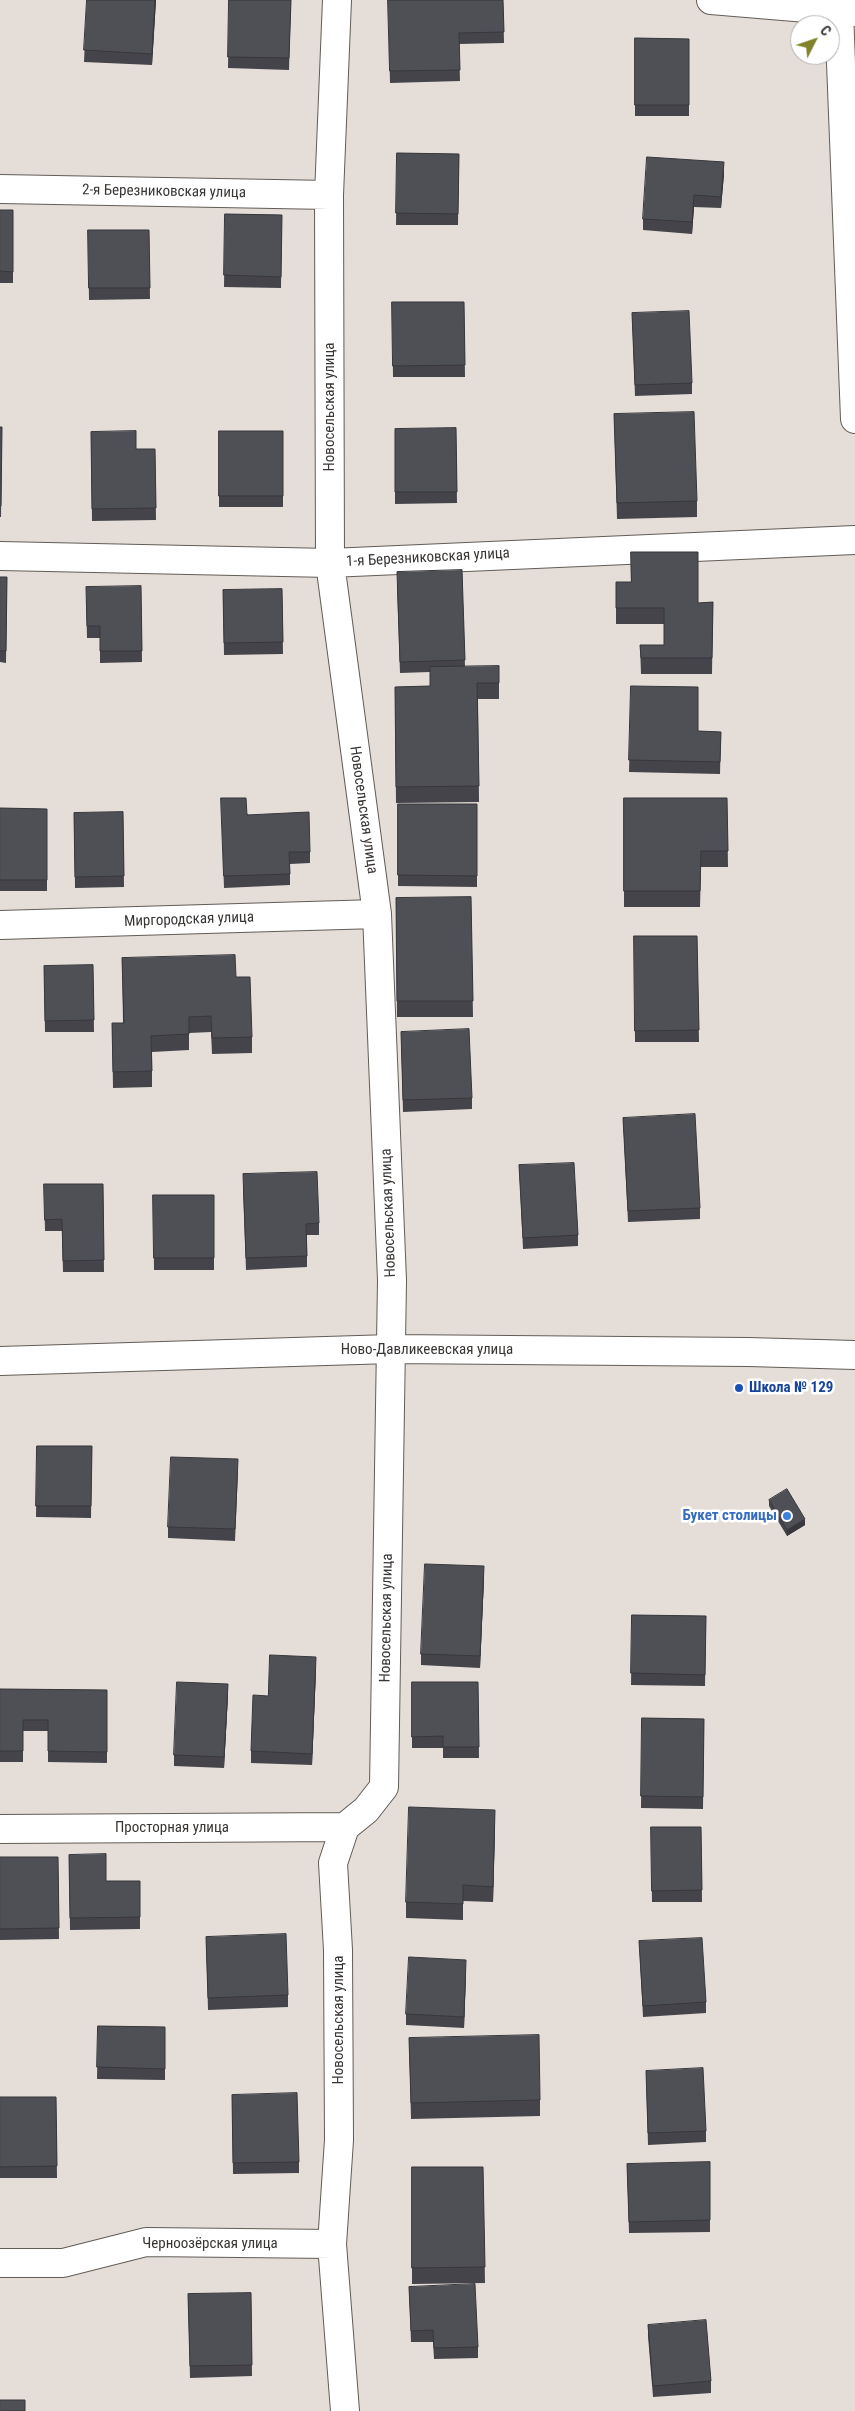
<!DOCTYPE html>
<meta charset="utf-8">
<style>
body{margin:0}
#map{position:relative;width:855px;height:2411px;overflow:hidden;background:#e5ded8;font-family:"Roboto Condensed",sans-serif}
canvas{display:block}
.north{position:absolute;left:790px;top:15px;width:50px;height:50px;box-sizing:border-box;background:#fff;border:1px solid #afaead;border-radius:50%;rotate:49deg;font-size:14px;font-weight:700;line-height:20px;text-align:center;color:#383533}
.north::after{content:'';display:block;margin:auto;width:18px;height:22px;background:#80822c;clip-path:polygon(50% 0,100% 100%,50% 72%,0 100%)}
</style>
<div id="map">
<canvas width="855" height="2411"></canvas>
<div class="north">С</div>
</div>
<script>
const context = document.querySelector('canvas').getContext('2d');
context.lineJoin = 'round';
function strokePath(path, color, width, dash) {
  context.strokeStyle = color;
  context.lineWidth = width;
  context.lineCap = dash ? 'butt' : 'round';
  context.setLineDash(dash || []);
  context.stroke(path);
}
function paint(path, color) {
  context.fillStyle = color;
  context.fill(path, 'evenodd');
}
function write(font, color, halo, rows, align = 'center') {
  context.font = font + ' "Roboto Condensed",sans-serif';
  context.lineWidth = 5;
  context.setLineDash([]);
  context.textBaseline = 'middle';
  context.strokeStyle = halo;
  context.fillStyle = color;
  for (const [text, x, y, turn = 0] of rows) {
    context.save();
    context.translate(x, y);
    context.rotate((+turn || 0) * Math.PI / 180);
    context.textAlign = isNaN(turn) ? turn : align;
    if (halo) context.strokeText(text, 0, 0);
    context.fillText(text, 0, 0);
    context.restore();
  }
}
const minor = new Path2D(`
 M337,0L329,195L330,563L377,914L392,1280L384,1787L366,1810L345,1827L333,1863L338,1950L339,2140L332,2244L345,2411
 M711,0L855,12
 M839,12L855,419
 M0,189L329,195
 M0,556L330,563L855,540
 M0,925L377,914
 M0,1361L391,1349L748,1352L855,1355
 M0,1829L345,1827
 M0,2263H63L146,2242L332,2244`);
strokePath(minor, '#625c57', 30);
strokePath(minor, '#fff', 28);
paint(new Path2D(`
 M87,0H156L152,65L84,62Z
 M229,0H291L289,70L228,68Z
 M388,0H503L504,43L459,44L460,81L390,83Z
 M635,38L689,39V116H635Z
 M397,153L459,154L458,225H396Z
 M724,174L721,208L694,207L692,234L643,230V219Z
 M0,210H13V283H0Z
 M225,214L282,215L281,288L224,287Z
 M88,230H149L150,299L89,300Z
 M392,302H464L465,377H393Z
 M632,313L692,383V394L635,396Z
 M614,414L697,501V517L617,519Z
 M0,427H2L1,517H0Z
 M456,428L457,503L395,504V429Z
 M219,431H283V507H219Z
 M91,432L136,449H155L156,520L92,521Z
 M462,570L465,667L499,683V699H478L479,802L396,803L395,687L430,686V672L400,673L397,584Z
 M0,577H7L6,663L0,662Z
 M616,582L698,603L713,602L712,674H641L640,645H664V624H616Z
 M141,586L142,662L100,663V638H87L86,599Z
 M282,589L283,654L224,655L223,590Z
 M631,686L698,731L721,732L720,774L629,772Z
 M221,798L310,852V863L290,864V885L224,888Z
 M624,798H727L728,867H701L700,907H624Z
 M398,804H477V887L398,886Z
 M0,808L47,809V891H0Z
 M123,812L124,887L75,888L74,813Z
 M471,897L473,1017H397L396,898Z
 M634,936H697L699,1042H635Z
 M122,958L236,977L252,1037V1053L212,1054L211,1032L189,1033V1050L152,1052V1087L113,1088L112,1023H123Z
 M93,965L94,1032H45L44,966Z
 M401,1032L472,1098V1109L403,1112Z
 M623,1118L700,1208V1219L628,1222Z
 M519,1165L578,1235V1246L523,1249Z
 M44,1184H103L104,1272H63L62,1231H45Z
 M243,1186L319,1223V1235H307V1267L246,1270Z
 M153,1195H214V1270H154Z
 M37,1446H92L91,1518L36,1517Z
 M238,1471L235,1541L168,1538V1527Z
 M769,1500L805,1525L787,1536L769,1506Z
 M484,1578L480,1668L421,1665V1654Z
 M632,1615L706,1616L705,1686L631,1685Z
 M316,1669L312,1765L251,1763V1751L268,1696Z
 M412,1682H478L479,1758H443V1748H412Z
 M0,1689L107,1690V1763L48,1762V1731H23V1762H0Z
 M228,1695L224,1768L174,1766V1755Z
 M642,1718L704,1719L703,1809L641,1808Z
 M495,1826L493,1902L463,1901V1920L406,1918V1902Z
 M651,1827H701L702,1902H652Z
 M69,1855L106,1881H140V1929L70,1930Z
 M0,1857H58L59,1939L0,1940Z
 M206,1937L288,1995V2007L208,2010Z
 M639,1941L706,2002V2013L643,2017Z
 M466,1971L464,2028L406,2025V2014Z
 M98,2026L165,2027V2080L97,2079Z
 M409,2038L540,2100V2116L411,2119Z
 M646,2071L706,2131V2142L648,2145Z
 M232,2095L299,2162V2173L233,2174Z
 M0,2097H56L57,2178H0Z
 M710,2162V2232L629,2233L627,2164Z
 M412,2167H483L485,2283L412,2284Z
 M409,2287L478,2347V2358L434,2359L433,2342H411Z
 M251,2293L252,2376L190,2378L188,2294Z
 M648,2325L711,2381V2393L653,2397L648,2336Z`), '#44444a');
paint(new Path2D(`
 M155,0H156L152,65V54Z
 M724,162V174L721,208V197Z
 M694,195V207L692,234V222Z
 M805,1519V1525L787,1536V1530Z
 M484,1566V1578L480,1668V1656Z
 M316,1657V1669L312,1765V1754Z
 M228,1684V1695L224,1768V1757Z
 M495,1810V1826L493,1902V1887Z
 M466,1960V1971L464,2028V2017Z`), '#37373c');
const building = new Path2D(`
 M87,0H155L152,54L84,50Z
 M229,0H291L289,58L228,57Z
 M388,0H503L504,32L459,33L460,70L390,71Z
 M635,38L689,39V105H635Z
 M397,153L459,154L458,214L396,213Z
 M647,157L724,162L721,197L694,195L692,222L643,219Z
 M0,210H13V272L0,271Z
 M225,214L282,215L281,277L224,275Z
 M88,230H149L150,288H89Z
 M392,302H464L465,365L393,366Z
 M689,311L692,383L635,385L632,313Z
 M694,412L697,501L617,503L614,414Z
 M0,427H2L1,506H0Z
 M456,428L457,492H395V429Z
 M136,431V449H155L156,508L92,509L91,432Z
 M219,431H283V496H219Z
 M631,552H698V603L713,602L712,658H641L640,645H664V608H616V582H631Z
 M462,570L465,660L400,662L397,572Z
 M0,577H7L6,651H0Z
 M141,586L142,651H100V626H87L86,587Z
 M282,589L283,642L224,643L223,590Z
 M499,666V683H477L479,786L396,787L395,687L430,686V667Z
 M631,686L698,687V731L721,732L720,762L629,760Z
 M221,798H246L247,815L309,812L310,852H289L290,874L224,876Z
 M624,798H727L728,851H701L700,891H624Z
 M398,804H477V876L398,875Z
 M0,808L47,809V880H0Z
 M123,812L124,876L75,877L74,813Z
 M471,897L473,1001H397L396,898Z
 M634,936H697L699,1030L635,1031Z
 M235,955L236,977H250L252,1037L212,1038L211,1016L189,1017V1034L151,1036L152,1071L113,1072L112,1023H124L122,958Z
 M93,965L94,1020L45,1021L44,966Z
 M469,1029L472,1098L403,1100L401,1032Z
 M695,1114L700,1208L628,1211L623,1118Z
 M574,1163L578,1235L523,1238L519,1165Z
 M317,1172L319,1223L306,1224L307,1256L246,1258L243,1174Z
 M44,1184H103L104,1260L63,1261L62,1219L45,1220Z
 M153,1195H214V1258H154Z
 M37,1446H92L91,1506H36Z
 M171,1457L238,1459L235,1529L168,1527Z
 M787,1489L805,1519L787,1530L769,1500Z
 M425,1564L484,1566L480,1656L421,1654Z
 M632,1615L706,1616L705,1675L631,1673Z
 M270,1655L316,1657L312,1754L251,1751L253,1695L268,1696Z
 M177,1682L228,1684L224,1757L174,1755Z
 M412,1682H478L479,1747H443V1736L412,1737Z
 M0,1689L107,1690V1752L48,1751V1720H23V1751H0Z
 M642,1718L704,1719L703,1797L641,1796Z
 M409,1807L495,1810L493,1887L463,1885V1904L406,1902Z
 M651,1827H701L702,1890L652,1891Z
 M106,1854V1881H140V1917L70,1918L69,1855Z
 M0,1857H58L59,1928L0,1929Z
 M286,1934L288,1995L208,1998L206,1937Z
 M702,1938L706,2002L643,2006L639,1941Z
 M409,1957L466,1960L464,2017L406,2014Z
 M98,2026L165,2027V2069L97,2067Z
 M539,2035L540,2100L411,2103L409,2038Z
 M703,2068L706,2131L648,2133L646,2071Z
 M297,2093L299,2162L233,2163L232,2095Z
 M0,2097H56L57,2166L0,2167Z
 M710,2162V2220L629,2222L627,2164Z
 M412,2167H483L485,2267L412,2268Z
 M475,2284L478,2347L434,2348L433,2330L411,2331L409,2287Z
 M251,2293L252,2365L190,2366L188,2294Z
 M706,2320L711,2381L653,2386L648,2325Z
 M0,2400H25V2411H0Z`);
paint(building, '#4f4f56');
strokePath(building, '#37373c', 1);
for (const [x, y, r, color] of [
 [739,1388,5,"#1a4fb4"],
 [787,1516,5,"#3f7fe0"]
]) {
  const dot = new Path2D();
  dot.arc(x, y, r, 0, 2 * Math.PI);
  context.fillStyle = color;
  context.fill(dot);
  strokePath(dot, '#fff', 2);
}
write('15px', '#383533', '#fff', [
 ["2-я Березниковская улица",164,192,1],
 ["Новосельская улица",330,407,-90],
 ["1-я Березниковская улица",428,558,-3],
 ["Новосельская улица",363,810,82],
 ["Миргородская улица",189,920,-2],
 ["Новосельская улица",389,1213,-92],
 ["Ново-Давликеевская улица",427,1350],
 ["Новосельская улица",387,1618,-89],
 ["Просторная улица",172,1828],
 ["Новосельская улица",339,2020,-90],
 ["Черноозёрская улица",210,2244]
]);
write('bold 15px', '#164399', '#fff', [
 ["Школа № 129",749,1388]
], 'left');
write('bold 15px', '#366cbe', '#fff', [
 ["Букет столицы",777,1516]
], 'right');
</script>
